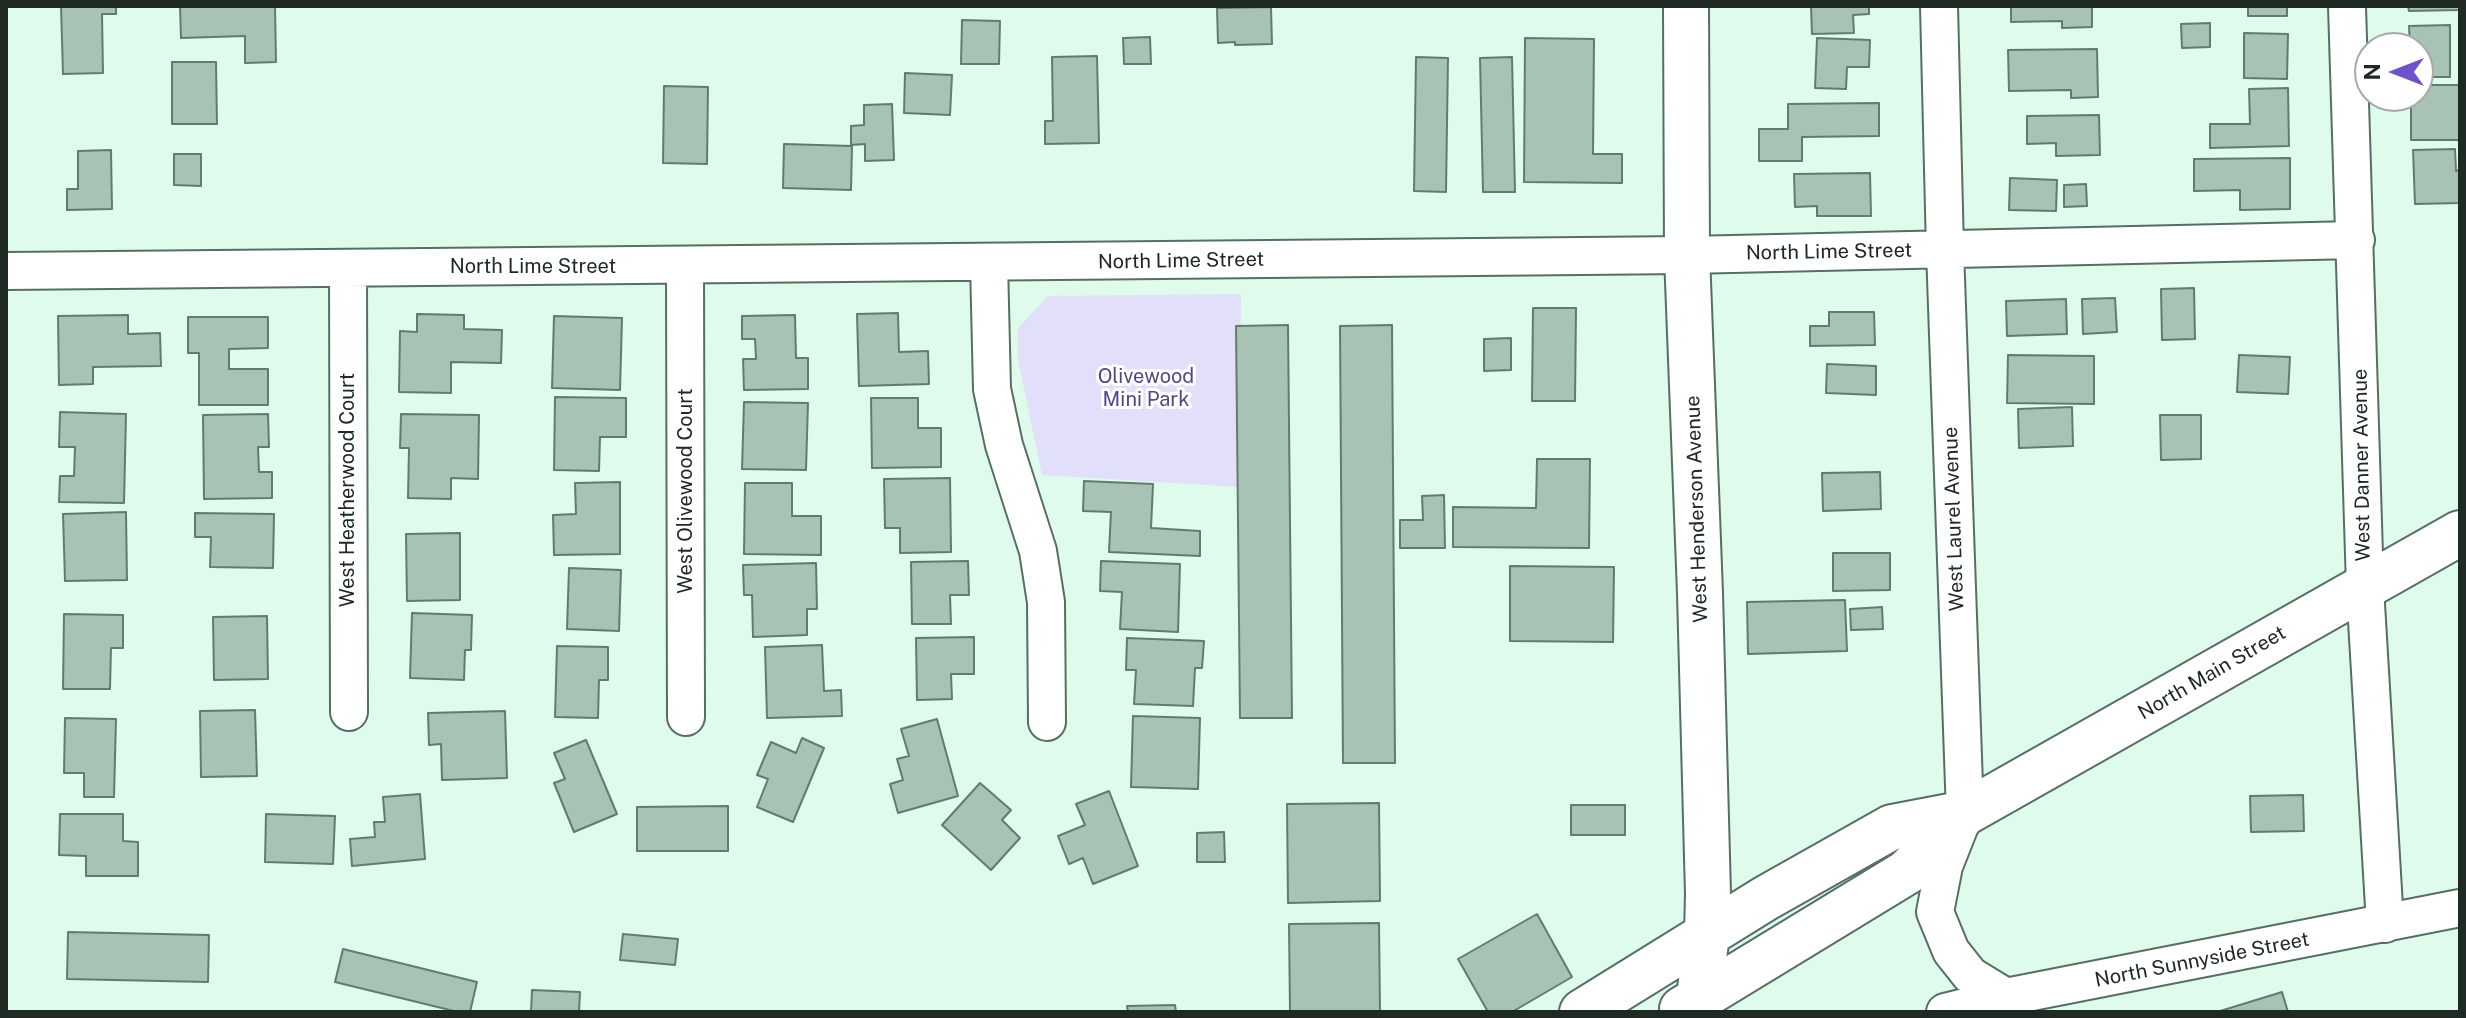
<!DOCTYPE html>
<style>
body{margin:0}
#map{position:relative;width:2466px;height:1018px;overflow:hidden;background:#dffbeb;font-family:"Public Sans",sans-serif}
canvas{display:block}
.frame{position:absolute;inset:0;border:8px solid #202a24;pointer-events:none}
.north{position:absolute;left:2354px;top:32px;width:80px;height:80px;box-sizing:border-box;background:#fff;border:2px solid #a6aaa7;border-radius:50%;rotate:270deg;font-size:22px;font-weight:700;line-height:32px;text-align:center;color:#202a24}
.north::after{content:'';display:block;margin:auto;width:28px;height:36px;background:#6f52cb;clip-path:polygon(50% 0,100% 100%,50% 72%,0 100%)}
</style>
<div id="map">
<canvas width="2466" height="1018"></canvas>
<div class="frame"></div>
<div class="north">N</div>
</div>
<script>
const context = document.querySelector('canvas').getContext('2d');
context.lineJoin = 'round';
function paint(path, color) {
  context.fillStyle = color;
  context.fill(path, 'evenodd');
}
function strokePath(path, color, width, dash) {
  context.strokeStyle = color;
  context.lineWidth = width;
  context.lineCap = dash ? 'butt' : 'round';
  context.setLineDash(dash || []);
  context.stroke(path);
}
function write(font, color, halo, rows, align = 'center') {
  context.font = font + ' "Public Sans",sans-serif';
  context.lineWidth = 6;
  context.setLineDash([]);
  context.textBaseline = 'middle';
  context.strokeStyle = halo;
  context.fillStyle = color;
  for (const [text, x, y, turn = 0] of rows) {
    context.save();
    context.translate(x, y);
    context.rotate((+turn || 0) * Math.PI / 180);
    context.textAlign = isNaN(turn) ? turn : align;
    if (halo) context.strokeText(text, 0, 0);
    context.fillText(text, 0, 0);
    context.restore();
  }
}
paint(new Path2D(`
 M1241,294L1239,487L1042,475L1018,360V328L1048,296Z`), '#e2dffa');
const building = new Path2D(`
 M61,6H116V14H102L103,73L63,74Z
 M180,6H275L276,62L245,63V36L181,38Z
 M1811,6H1869V14L1853,15L1854,33L1812,34Z
 M2011,6H2092V27L2062,28V21L2011,22Z
 M2248,6H2287V16H2248Z
 M2408,6H2460V10L2409,11Z
 M1271,7L1272,44L1235,45V42L1218,43L1217,8Z
 M962,20L1000,21L999,64H961Z
 M2210,23V47L2182,48L2181,24Z
 M2450,25V77H2418V48H2410L2409,26Z
 M2244,33L2288,34L2287,79L2244,78Z
 M1150,37L1151,64H1124L1123,38Z
 M1525,38L1594,39L1593,154H1622V183L1524,182Z
 M1817,38L1870,40L1869,67H1847L1846,89L1815,88Z
 M2097,49L2098,97L2071,98V90L2009,91L2008,50Z
 M1097,56L1099,143L1045,144V121H1053L1052,57Z
 M1416,57L1448,58L1446,192L1414,191Z
 M1512,57L1515,192H1483L1480,58Z
 M172,62H216L217,124H172Z
 M905,73L952,75L950,115L904,113Z
 M2418,85H2460V140H2411V96H2418Z
 M664,86L708,87L707,164L663,163Z
 M2288,88L2289,146L2210,148V124H2250L2249,89Z
 M1879,103V136L1802,137V161H1759V129H1788V104Z
 M892,104L894,160L865,161V144L851,145V126L864,125V105Z
 M2099,115L2100,155L2056,156V143L2027,144V116Z
 M784,144L852,146L851,190L783,188Z
 M2455,149L2456,171L2460,170V203L2415,204L2413,150Z
 M111,150L112,209L67,210V189H78V151Z
 M174,154H201V186L174,185Z
 M2290,158V209L2240,210V190L2194,191V159Z
 M1870,173L1871,216H1817V206L1795,207L1794,174Z
 M2010,178L2057,180L2056,211L2009,210Z
 M2086,184L2087,206L2064,207V185Z
 M2194,288L2195,339L2162,340L2161,289Z
 M2115,298L2117,332L2083,334L2082,299Z
 M2066,299L2067,334L2007,336L2006,301Z
 M1533,308H1576L1575,401H1532Z
 M1829,312H1874L1875,345L1810,346V326H1829Z
 M898,313L899,352L928,351L929,384L859,386L857,314Z
 M417,314L464,315V329L502,330L501,363L451,362V393L399,392L400,331L417,332Z
 M128,315V334L160,333L161,366L93,367V384L59,385L58,316Z
 M795,315L796,358H808V389L744,390L743,359H756L755,339H742V316Z
 M554,316L622,318L620,390L552,388Z
 M188,317H268V348L229,349V369H268V405H199V353H188Z
 M1288,325L1292,718H1240L1236,326Z
 M1392,325L1395,763H1343L1340,326Z
 M1511,338V370L1484,371V339Z
 M2008,355L2094,356V404L2007,403Z
 M2239,355L2290,357L2288,394L2237,392Z
 M1827,364L1876,366V395L1826,393Z
 M555,397L626,398V437H600L599,471L554,470Z
 M871,398H918V428H941V467L872,468Z
 M744,402L808,403L806,470L742,469Z
 M2072,407L2073,446L2019,448L2018,409Z
 M60,412L126,414L124,503L59,502L60,476H74L75,447H59Z
 M268,414L269,447H258L259,472H272V498L204,499L203,415Z
 M401,414L479,415L478,479L451,478V499L408,498L409,448H400Z
 M2160,415H2201V459L2161,460Z
 M1537,459H1590L1589,548L1453,547V507L1536,508Z
 M1880,472L1881,509L1823,511L1822,473Z
 M950,478L951,552L900,553V528H885L884,479Z
 M1084,481L1153,484L1151,528L1200,531V556L1109,552L1111,512L1083,511Z
 M620,482V554L554,555L553,515L576,514L575,483Z
 M745,483H792V516H821V555L744,554Z
 M1444,495L1445,548H1400V520H1423L1422,496Z
 M126,512L127,580L65,581L63,514Z
 M195,513L274,514L273,568L210,567L211,537H195Z
 M460,533V600L407,601L406,534Z
 M1833,553H1890V590L1833,591Z
 M968,561L969,595H950L951,624H912L911,562Z
 M1101,561L1180,564L1178,632L1120,629L1122,592L1100,591Z
 M816,563L817,609H807V635L753,637L752,595H744L743,565Z
 M1510,566L1614,567L1613,642L1510,641Z
 M569,568L621,570L619,631L567,629Z
 M1845,600L1847,651L1748,654L1747,602Z
 M1882,607L1883,629L1851,630L1850,609Z
 M412,613L472,615L471,650H465L464,680L410,678Z
 M64,614L123,615V648H111L110,689H63Z
 M267,616L268,679L214,680L213,617Z
 M974,637V674H951L952,699L917,700L916,638Z
 M1127,638L1204,641L1202,668H1195L1193,706L1134,704L1136,670H1126Z
 M822,645L824,691L841,690L842,716L767,718L765,647Z
 M557,646L608,647V680H599L598,718L555,717Z
 M255,710L257,776L201,777L200,711Z
 M505,711L507,778L442,780L441,744L429,745L428,713Z
 M1133,716L1200,718L1198,789L1131,787Z
 M65,718L116,719L114,797H84V773H64Z
 M937,719L958,796L898,813L890,784L903,780L897,759L909,756L901,729Z
 M802,738L824,748L793,822L757,807L768,779L757,775L771,742L796,753Z
 M586,740L617,814L574,832L554,783L565,779L554,753Z
 M980,783L1011,810L1002,820L1020,838L991,870L942,825Z
 M1109,791L1138,866L1093,884L1083,858L1069,864L1058,836L1085,825L1076,804Z
 M420,794L425,859L352,866L350,839L375,837L374,822H385L383,797Z
 M2303,795L2304,831L2251,832L2250,796Z
 M1379,803L1380,901L1288,903L1287,804Z
 M1571,805H1625V835H1571Z
 M728,806V851H637V807Z
 M60,814H123V841L138,842V876H86V856L59,855Z
 M266,814L335,816L333,864L265,862Z
 M1224,832L1225,862H1197V833Z
 M1537,914L1572,977L1512,1012H1488L1458,959Z
 M1379,923L1380,1012H1290L1289,924Z
 M68,932L209,935L208,982L67,979Z
 M623,934L678,939L675,965L620,960Z
 M343,949L477,982L470,1012H458L335,982Z
 M532,990L580,992L579,1012H531Z
 M2282,992L2288,1012H2217Z
 M1175,1005L1176,1012H1128L1127,1006Z`);
paint(building, '#a8c2b3');
strokePath(building, '#637b6e', 2);
const minor = new Path2D(`
 M1939,6L1945,250L1965,813L1944,866L1935,912L1951,951L1970,975L2006,997
 M2347,6L2365,587L2385,924
 M989,263L992,389L1004,445L1038,551L1046,602L1047,722
 M685,266L686,717
 M348,268L349,712
 M6,271L1687,255L2356,240
 M1945,1012L2006,997L2460,908`);
const major = new Path2D(`
 M1686,6L1687,255L1700,593L1708,894L1707,935L1697,1012
 M1682,1009L1907,872L1965,813L2460,533
 M1582,1012L1766,898L1892,827L1965,813`);
strokePath(minor, '#576f62', 40);
strokePath(major, '#576f62', 48);
strokePath(minor, '#fff', 36);
strokePath(major, '#fff', 44);
write('20px', '#202a24', '#fff', [
 ["North Lime Street",1829,252,-1],
 ["North Lime Street",1181,261,-1],
 ["North Lime Street",533,267],
 ["West Danner Avenue",2362,465,-91],
 ["West Heatherwood Court",348,490,-90],
 ["West Olivewood Court",686,491,-90],
 ["West Henderson Avenue",1697,509,-92],
 ["West Laurel Avenue",1954,519,-92],
 ["North Main Street",2212,673,-30],
 ["North Sunnyside Street",2202,960,-11]
]);
write('20px', '#524686', '#fff', [
 ["Olivewood",1146,377],
 ["Mini Park",1146,400]
]);
</script>
